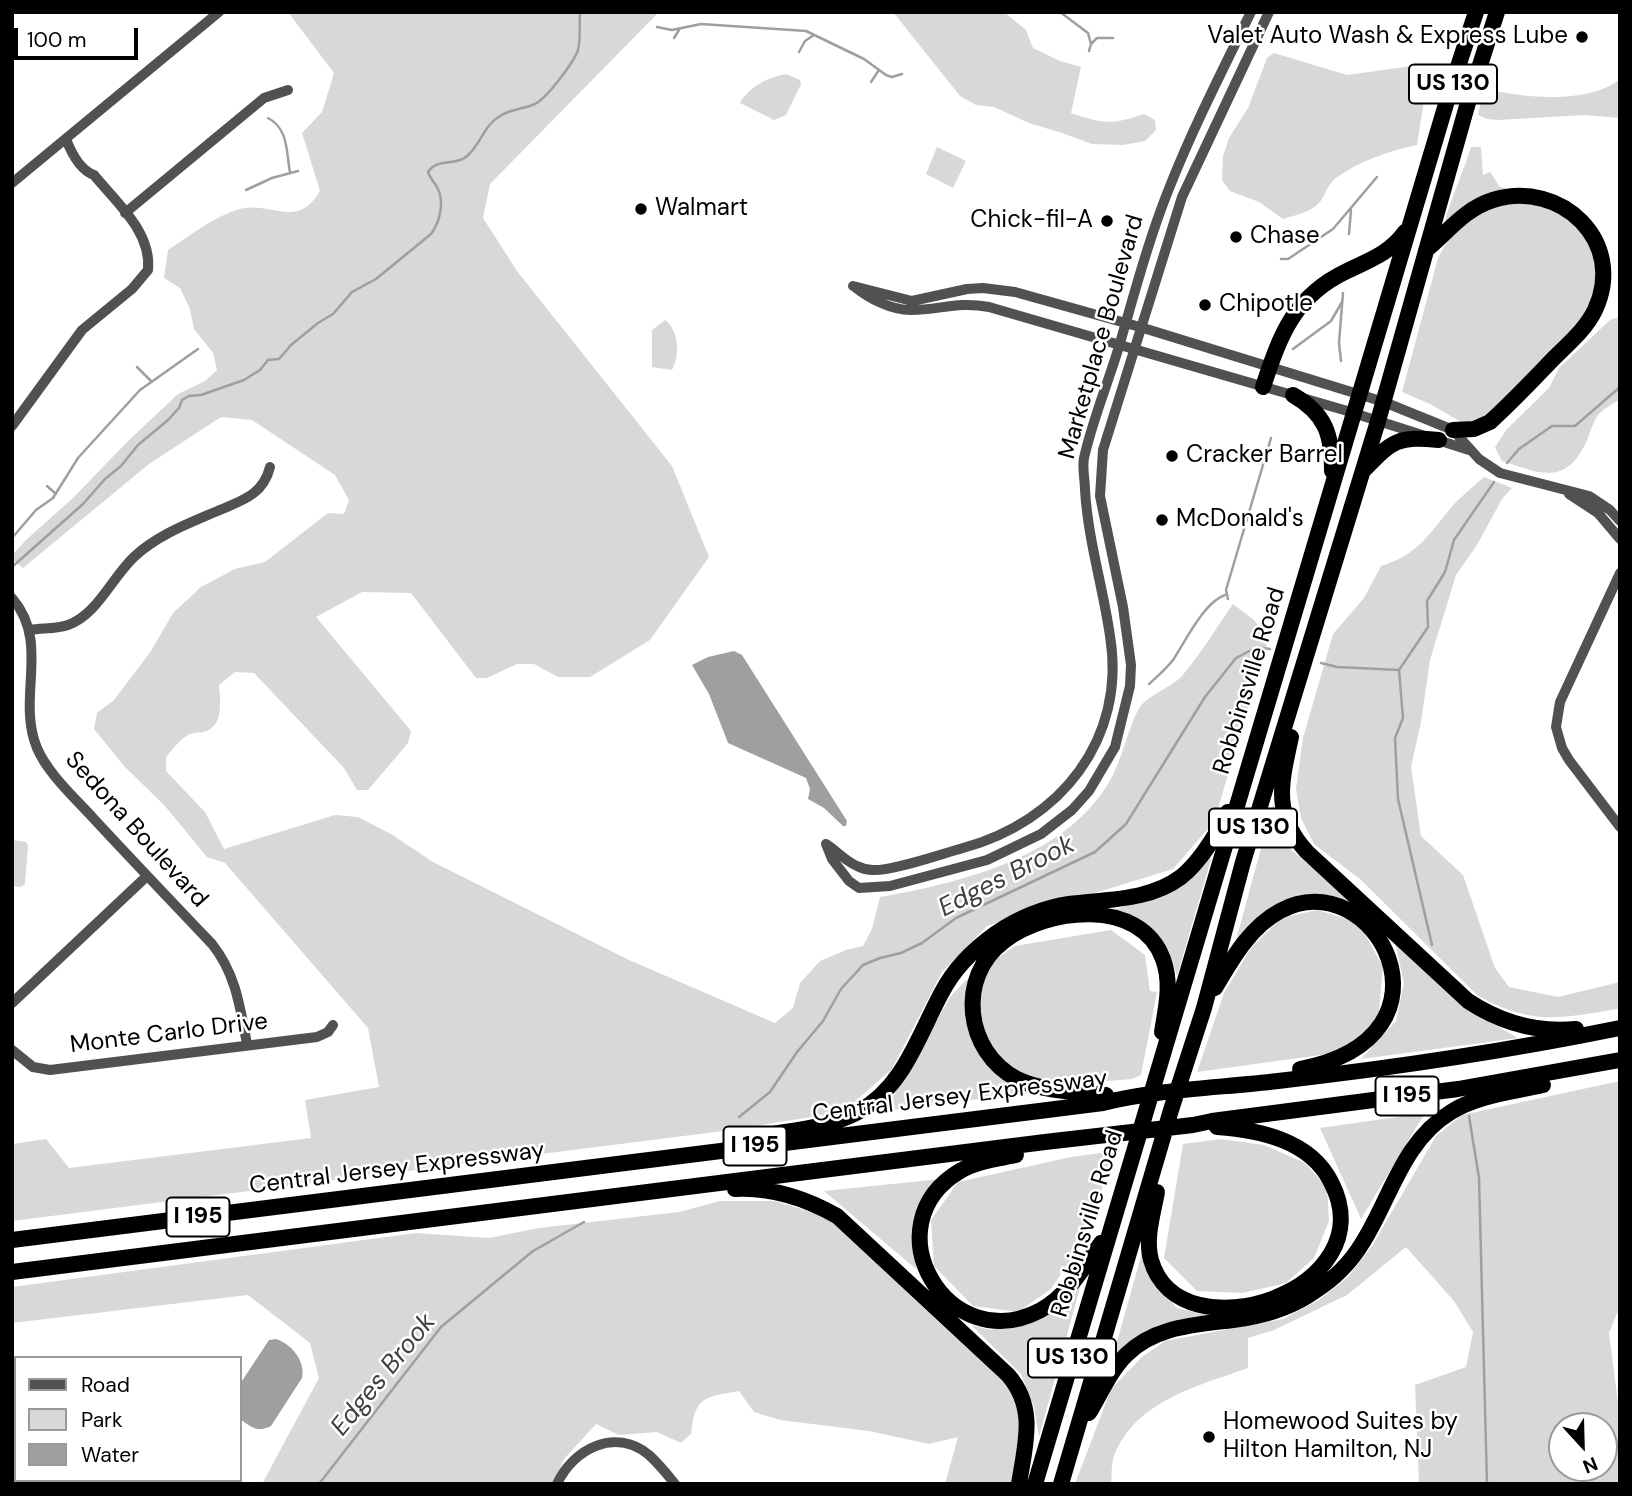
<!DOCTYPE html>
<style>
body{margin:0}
#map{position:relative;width:1632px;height:1496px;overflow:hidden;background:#fff;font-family:"DM Sans",sans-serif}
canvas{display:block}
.frame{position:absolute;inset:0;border:14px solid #000;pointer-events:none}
.legend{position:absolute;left:14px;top:1356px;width:228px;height:126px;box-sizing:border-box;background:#fff;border:2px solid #999;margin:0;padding:9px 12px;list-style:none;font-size:21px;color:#000}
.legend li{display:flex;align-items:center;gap:14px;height:35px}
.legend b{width:35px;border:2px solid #999}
.north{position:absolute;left:1548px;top:1412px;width:70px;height:70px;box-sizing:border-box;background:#fff;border:2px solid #999;border-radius:50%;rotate:158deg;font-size:19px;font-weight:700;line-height:28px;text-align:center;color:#000}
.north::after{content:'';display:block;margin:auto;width:24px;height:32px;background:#000;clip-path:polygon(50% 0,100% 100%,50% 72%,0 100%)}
.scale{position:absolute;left:14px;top:28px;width:124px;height:32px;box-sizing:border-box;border:4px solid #000;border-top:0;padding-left:9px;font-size:21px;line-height:24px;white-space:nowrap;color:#000;-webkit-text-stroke:5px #fff;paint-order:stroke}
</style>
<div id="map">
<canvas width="1632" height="1496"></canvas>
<div class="frame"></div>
<ul class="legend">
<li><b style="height:9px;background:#515151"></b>Road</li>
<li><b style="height:19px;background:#d8d8d8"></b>Park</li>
<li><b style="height:19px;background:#9f9f9f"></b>Water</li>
</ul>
<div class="north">N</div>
<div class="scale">100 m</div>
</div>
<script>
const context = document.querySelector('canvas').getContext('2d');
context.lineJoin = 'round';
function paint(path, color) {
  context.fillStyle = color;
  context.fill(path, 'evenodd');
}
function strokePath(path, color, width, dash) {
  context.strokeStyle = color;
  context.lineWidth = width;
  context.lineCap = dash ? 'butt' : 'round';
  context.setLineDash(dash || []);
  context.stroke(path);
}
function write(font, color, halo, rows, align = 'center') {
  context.font = font + ' "DM Sans",sans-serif';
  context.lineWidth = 5;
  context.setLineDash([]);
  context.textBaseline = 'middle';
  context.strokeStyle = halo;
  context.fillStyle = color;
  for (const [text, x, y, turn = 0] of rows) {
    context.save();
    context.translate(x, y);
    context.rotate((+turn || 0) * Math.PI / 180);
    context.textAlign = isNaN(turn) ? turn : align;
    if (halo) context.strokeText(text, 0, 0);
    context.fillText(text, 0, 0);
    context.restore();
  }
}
paint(new Path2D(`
 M288,12H659L490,184L483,218L517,271L672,466L709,557L650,640L590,677H558L534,664H517L487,678H476L411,593L362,592L316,617L411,731L408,743L368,790H357L344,768L254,673L235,672L219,685C220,700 224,723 207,731C202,733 196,732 190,734C180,739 173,749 166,757V771L205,812L224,849L335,815L358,817L391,834L433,862L629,960L775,1023L793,1008L800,983L820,961L846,950L863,946L872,929L880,897C960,883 1063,858 1108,784C1122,761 1126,734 1138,710C1146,696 1168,689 1180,678C1197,660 1218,625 1233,604L1254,620L1268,640L1214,822L1173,869L987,926L942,972L892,1069L843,1112L723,1131L12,1221V1144L46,1139L69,1168L311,1138L305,1100L379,1087L368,1028L225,863L207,857L165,806L124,766L94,729L97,713L114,700L151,651L173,613L201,587L235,569L265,562L328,513L344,514L349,500L335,475L252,420L221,417L149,464L23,568L12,559V555L27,539L73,498L128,441L178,394L205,381L217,370L213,353L194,329L190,309L180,288L164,278L168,250C190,236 214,216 240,209C272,201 297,230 320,191L302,133L322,112L334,73Z
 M893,12H1004L1026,30L1033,48L1060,61L1081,67L1071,113C1103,124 1112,125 1144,114L1155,120L1156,130L1145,141L1123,145L1092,144L1062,133L1029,123L994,107L976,105L960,96Z
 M1274,53L1347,75L1412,66L1434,75L1424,101L1417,145C1389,151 1359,161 1336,178C1325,187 1326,196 1318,204C1310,212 1293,216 1283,219L1259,202L1230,191L1222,180L1223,156L1229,138L1248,108L1267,58Z
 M786,74L800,80L801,84L786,115L774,120L740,103C749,87 768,77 786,74Z
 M1620,79V118L1585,115L1498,120L1487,119L1478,115L1484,88C1519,98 1589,105 1620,79Z
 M937,147L966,161L953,188L926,174Z
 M1471,147H1481L1483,175L1490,172L1500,187L1518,191L1447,223L1445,221C1452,195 1463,173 1471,147Z
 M1506,202L1550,206L1586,235L1598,273L1586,317L1484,420L1461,422L1430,404L1402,392L1438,258C1454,226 1473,215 1506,202Z
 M1620,317V399C1613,404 1603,409 1598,415C1591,425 1589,439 1582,450C1562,486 1534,471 1502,461L1495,447L1507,429L1549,388L1559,368L1610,320Z
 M665,320C679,330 680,356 672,370L652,367V330Z
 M1484,477L1512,488L1502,499L1477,545L1456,575L1430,660L1421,722L1411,767L1421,836L1463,875L1495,968L1509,987L1558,997L1620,982V1008L1616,1009C1560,1019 1532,1025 1478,996L1361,880L1314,844L1301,818L1296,789L1303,738L1333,634L1364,598L1381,566C1419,555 1431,531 1455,503C1464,494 1474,486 1484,477Z
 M1273,804L1289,848L1353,902C1287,894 1281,898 1235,944Z
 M12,840L26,842L28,845L25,884L21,887L12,886Z
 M1212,856L1177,976L1169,951L1149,925L1113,910L1176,889Z
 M1317,910L1358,922L1383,967L1379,1012L1366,1035L1328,1054L1197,1072L1224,993L1251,948L1281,918Z
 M1111,930L1145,955L1150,991L1157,992L1141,1075L1132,1079L1071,1084L1065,1088L885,1111L950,997L964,982L1015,946Z
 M1394,938L1466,1008L1518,1038L1361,1059L1396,1021L1404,983Z
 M1620,1081V1306L1609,1333L1620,1418V1484H1419L1415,1385L1466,1367L1473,1332L1454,1301L1406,1247L1347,1295L1274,1330L1248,1338V1368C1198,1386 1135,1401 1114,1456C1111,1464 1112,1475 1111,1484H1075L1111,1389L1142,1357L1165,1341L1283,1319L1319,1300L1348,1277L1372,1246L1436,1136L1462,1115ZM1562,1426H1604V1468H1562Z
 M1425,1113L1361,1219L1320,1128Z
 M1221,1139L1264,1145L1305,1163L1327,1188L1329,1221L1314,1258L1286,1283L1242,1293L1197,1291L1164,1258L1183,1144Z
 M1115,1151L1084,1239L1051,1289L1018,1312L973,1306L934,1266L931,1220L958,1182L1071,1157Z
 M941,1179L915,1233L916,1269L824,1191Z
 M720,1201H774L825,1216L1012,1390C1024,1422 1017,1450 1011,1484H945L958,1437L929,1444L869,1431L780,1420L754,1412L739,1391C705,1397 695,1396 691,1434L681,1443L657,1432L619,1435L596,1424L564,1459L553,1484H262L319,1378L310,1343L248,1295L12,1323V1287L416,1233L489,1238L539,1228L679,1212Z
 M1143,1249L1153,1281L1177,1308L1218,1318L1165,1325L1111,1363Z
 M1081,1284L1039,1437L1034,1407L1021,1374L971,1325L991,1330L1046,1317Z
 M12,1457L16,1460V1480H142L145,1484H12Z`), '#d8d8d8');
paint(new Path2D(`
 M734,651L742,655L847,821L846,826H843L824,808L808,799L810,789L806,778L728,743L709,694L692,665L708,657Z
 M276,1339C292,1344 306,1362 302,1378L271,1426C257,1433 251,1427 240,1419V1384L269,1340Z`), '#9f9f9f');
strokePath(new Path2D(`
 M1060,12L1088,33L1091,44L1089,51
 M657,27L672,30L701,24L806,31L864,59L886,75L892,77L902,74
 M674,38L679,30
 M1091,44L1097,38H1113
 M799,52L805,41L814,35
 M871,82L879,70
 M268,118C289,129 286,152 290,172
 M246,190L272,178L298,171
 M1349,234L1351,210
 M1281,259H1288L1333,229L1377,177
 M1293,349L1331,321L1342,302
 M1341,361L1339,343L1343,293
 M137,367L151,381
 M1507,463L1519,449L1552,426H1575L1620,387
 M47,486L56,494
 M12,538L36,510L53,498L78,458L140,390L198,349
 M12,567L83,504L105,479L121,466L138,445L168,420L179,408L182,400L189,396L201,395L244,380L260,370L268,360L279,359L291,345L318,323L333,314L352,292L376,279L431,234C440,222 445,201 437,187C434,182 430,178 428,172C437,158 454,166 466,157C481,145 483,126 500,116C511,109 524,109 535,104C547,98 574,62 578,50C581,39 579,24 580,12
 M1228,599L1226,590L1271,438
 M1321,663L1337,667L1399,670
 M1399,670L1403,718L1395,738L1398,799L1432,945
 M1399,670L1428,627L1427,601L1445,572L1454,540L1494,482
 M1149,684C1158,676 1166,669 1173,660C1185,642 1204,602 1225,595
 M1469,1116L1479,1178L1487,1484
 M739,1117L770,1092L797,1052L823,1021L841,989L863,965L880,958L901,953L922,943L956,918L1095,852L1126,824L1205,697L1236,658L1257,647L1270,649
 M319,1484L441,1327L533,1251L584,1222`), '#9f9f9f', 2.5);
strokePath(new Path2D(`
 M12,183L219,12
 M125,213L264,98L288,90
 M853,286L912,301L967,289L983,288L1015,292L1140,327L1384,402L1453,430L1479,459L1500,473L1589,496L1610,510L1620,521
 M855,287C870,299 891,310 911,310C940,310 957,301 989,307L1344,410L1469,450
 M12,426L82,330L132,289L148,270C152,232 116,202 94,175C80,170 71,152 66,139
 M1569,494L1598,513L1620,539
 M1620,573L1560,702L1556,727L1562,748L1569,760L1620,827
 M12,598C51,643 16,698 37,748C48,774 75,798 94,819C133,861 172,902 212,944C236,974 240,1007 247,1044
 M30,630C42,628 57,629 68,625C98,614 112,577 135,556C158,535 187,524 215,512C240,501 263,496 270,467
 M826,844L832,859L849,881L859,888L890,886L987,860L1041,834L1072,810L1089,791L1115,747L1130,686L1131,665L1123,607L1100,496L1103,450L1182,197L1269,12
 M826,844C837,851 845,861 857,866C861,868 868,870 873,870C893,871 941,854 963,848C1060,822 1127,739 1110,636C1103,587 1088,540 1085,490C1085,480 1082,468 1084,458C1092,422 1106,388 1117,353C1133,299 1147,244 1168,191C1192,130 1222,71 1251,12
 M12,1003L147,876
 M12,1050L33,1067L50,1070L317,1037L328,1032L333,1025
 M557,1484C573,1449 615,1427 649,1455C658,1463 667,1474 675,1484`), '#515151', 10);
strokePath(new Path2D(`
 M1426,250C1448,232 1464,209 1493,200C1561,179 1627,242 1595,310C1586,329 1568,344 1554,358C1533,380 1512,402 1490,422L1474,429L1453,430
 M1263,387C1280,335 1294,296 1347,271C1370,260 1390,253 1405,232
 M1293,395C1326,414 1332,435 1332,471
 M1364,470C1393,440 1398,436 1439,440
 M1291,737C1281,783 1272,814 1307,852L1468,1001C1500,1022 1536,1033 1576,1029
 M1215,988C1232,959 1250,927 1280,911C1374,860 1469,1037 1300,1069
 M1106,1095C1077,1092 1044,1092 1017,1079C965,1052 956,977 1004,941C1047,908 1140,897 1163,959C1172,983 1166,1007 1162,1032
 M760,1136C792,1130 829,1128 858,1112C904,1087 918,1036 942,992C954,969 974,949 995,934C1017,919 1043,908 1069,904C1107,899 1149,901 1181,877C1201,861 1216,835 1228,812
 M1016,1155C997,1159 977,1161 960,1171C869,1225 948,1360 1041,1310C1067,1296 1084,1267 1101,1243
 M735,1189C772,1187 805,1198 837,1216L1008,1375C1037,1408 1025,1445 1019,1484
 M1157,1192C1153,1214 1145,1238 1151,1260C1179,1359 1388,1290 1331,1182C1310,1140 1259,1130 1217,1127
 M12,1240L1103,1103C1160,1089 1219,1088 1278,1081C1392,1068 1507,1051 1620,1028
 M12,1272L1045,1142L1193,1125L1212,1121L1458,1089L1620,1060
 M1089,1413C1101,1393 1110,1371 1126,1355C1158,1323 1204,1325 1246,1318C1270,1314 1294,1306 1315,1291C1334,1279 1351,1262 1363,1242C1391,1197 1403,1141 1451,1112C1478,1095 1513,1092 1543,1085
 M1035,1484L1449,94L1476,12
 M1061,1484L1171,1110L1204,1008L1243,862L1378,421L1467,106L1497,12`), '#000', 16);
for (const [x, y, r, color] of [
 [1582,37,7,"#000"],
 [641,209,7,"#000"],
 [1107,221,7,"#000"],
 [1236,237,7,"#000"],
 [1205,305,7,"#000"],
 [1172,456,7,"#000"],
 [1162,520,7,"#000"],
 [1209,1437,7,"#000"]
]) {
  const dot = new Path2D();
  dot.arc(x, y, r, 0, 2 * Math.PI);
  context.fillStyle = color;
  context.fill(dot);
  strokePath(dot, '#fff', 2.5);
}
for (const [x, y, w] of [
 [1453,84,88],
 [1253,828,88],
 [1407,1096,63],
 [755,1146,63],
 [198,1217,63],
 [1072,1358,88]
]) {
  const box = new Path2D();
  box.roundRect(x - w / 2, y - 19.5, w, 39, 5);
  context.fillStyle = '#fff';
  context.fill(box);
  strokePath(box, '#000', 2);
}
write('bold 23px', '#000', null, [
 ["US 130",1453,84],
 ["US 130",1253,828],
 ["I 195",1407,1096],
 ["I 195",755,1146],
 ["I 195",198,1217],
 ["US 130",1072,1358]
]);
write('24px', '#000', '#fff', [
 ["Valet Auto Wash & Express Lube",1568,37,"right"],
 ["Walmart",655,209],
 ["Chick-fil-A",1093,221,"right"],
 ["Chase",1250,237],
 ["Chipotle",1219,305],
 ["Cracker Barrel",1186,456],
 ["McDonald's",1176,520],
 ["Homewood Suites by",1223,1423],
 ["Hilton Hamilton, NJ",1223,1451]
], 'left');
write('24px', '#000', '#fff', [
 ["Marketplace Boulevard",1102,337,-74],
 ["Robbinsville Road",1250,681,-73],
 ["Sedona Boulevard",136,830,48],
 ["Monte Carlo Drive",169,1034,-7],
 ["Central Jersey Expressway",960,1097,-7],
 ["Central Jersey Expressway",397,1169,-7],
 ["Robbinsville Road",1088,1224,-73]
]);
write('italic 26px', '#404040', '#fff', [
 ["Edges Brook",1007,877,-27],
 ["Edges Brook",384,1375,-51]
]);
</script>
